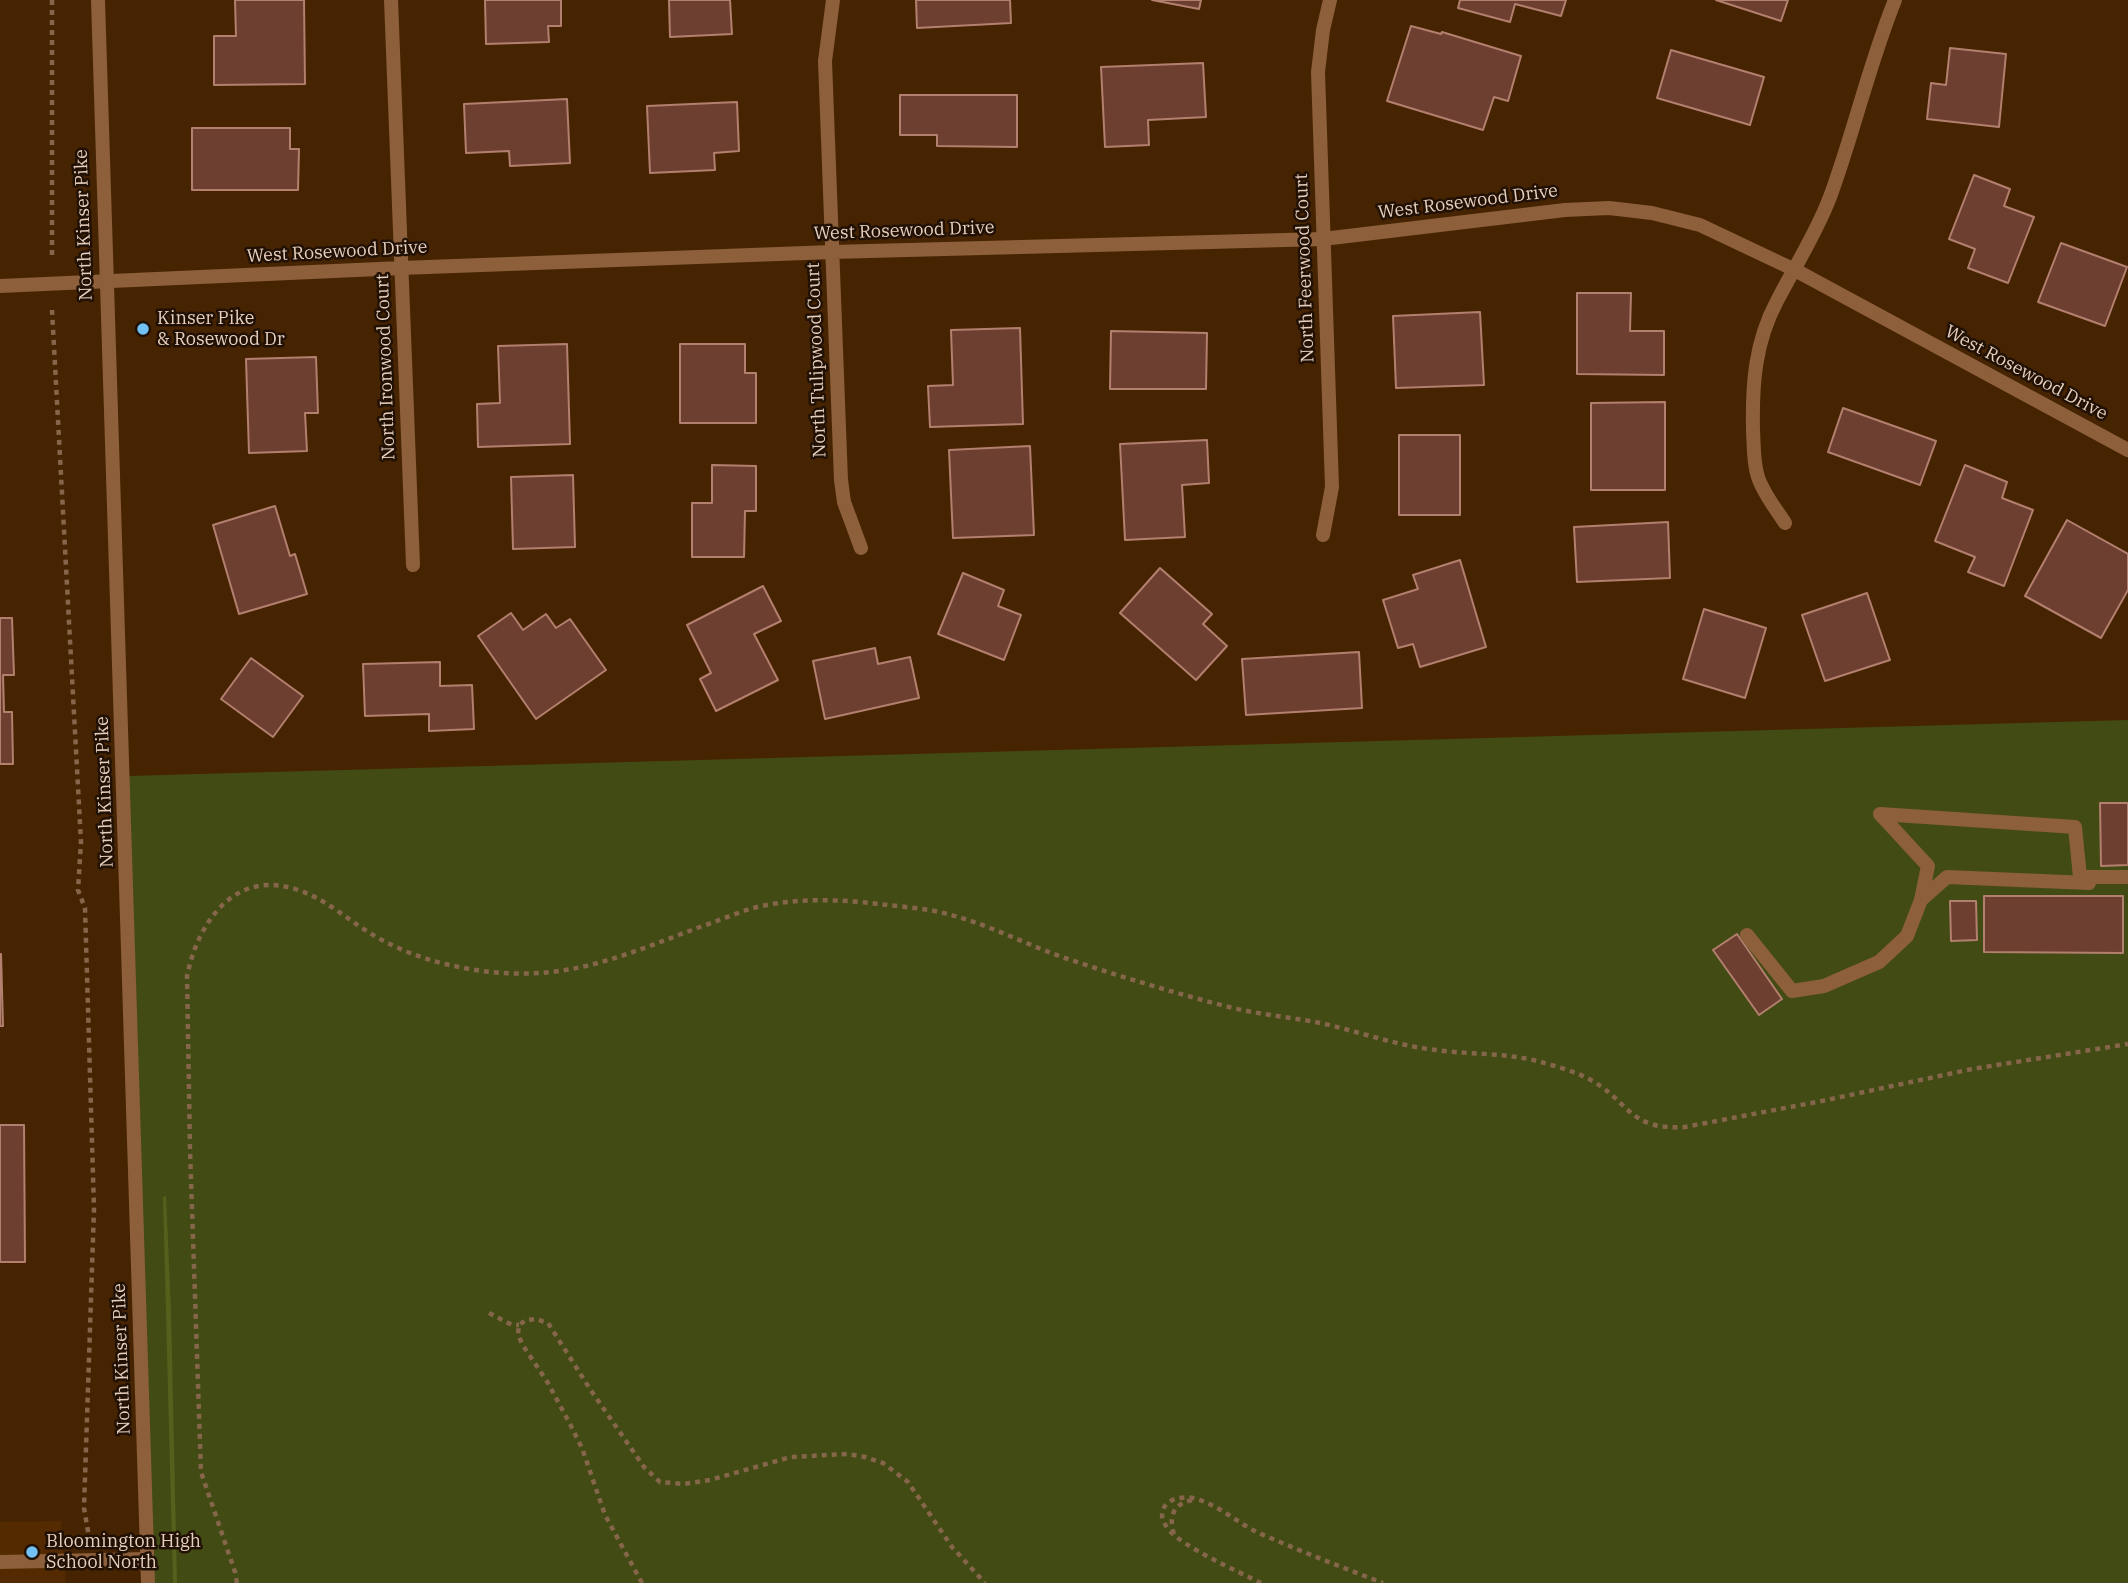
<!DOCTYPE html>
<style>
body{margin:0}
canvas{display:block;background:#462301}
</style>
<canvas width="2128" height="1583"></canvas>
<script>
const context = document.querySelector('canvas').getContext('2d');
context.lineJoin = 'round';
function paint(path, color) {
  context.fillStyle = color;
  context.fill(path, 'evenodd');
}
function strokePath(path, color, width, dash) {
  context.strokeStyle = color;
  context.lineWidth = width;
  context.lineCap = dash ? 'butt' : 'round';
  context.setLineDash(dash || []);
  context.stroke(path);
}
function write(font, color, halo, rows, align = 'center') {
  context.font = font + ' "IBM Plex Serif",serif';
  context.lineWidth = 5;
  context.setLineDash([]);
  context.textBaseline = 'middle';
  context.strokeStyle = halo;
  context.fillStyle = color;
  for (const [text, x, y, turn = 0] of rows) {
    context.save();
    context.translate(x, y);
    context.rotate((+turn || 0) * Math.PI / 180);
    context.textAlign = isNaN(turn) ? turn : align;
    if (halo) context.strokeText(text, 0, 0);
    context.fillText(text, 0, 0);
    context.restore();
  }
}
paint(new Path2D(`
 M61,1521L66,1583H0V1522Z`), '#542a00');
paint(new Path2D(`
 M2128,720V1583H149L128,776Z`), '#424b13');
paint(new Path2D(`
 M166,1196L171,1311L177,1583H173L163,1197Z`), '#55601d');
const building = new Path2D(`
 M235,0H304L305,84L214,85V36H236Z
 M485,0H561V26H548L549,42L486,44Z
 M669,0H730L732,34L670,37Z
 M916,0H1010L1011,23L917,28Z
 M1152,0H1201L1199,9Z
 M1460,0H1566L1561,16L1515,4L1510,22L1458,8Z
 M1716,0H1788L1781,21Z
 M1411,26L1441,34L1442,32L1521,56L1508,101L1494,97L1483,130L1387,101Z
 M1950,48L2006,54L1999,127L1927,119L1931,83L1946,85Z
 M1671,50L1764,77L1750,125L1657,98Z
 M1203,63L1206,117L1148,120L1149,145L1105,147L1101,67Z
 M900,95H1017V147L937,146V135H900Z
 M567,99L570,163L510,166L509,151L466,153L464,104Z
 M737,102L739,151L714,153L715,170L650,173L647,106Z
 M192,128H290V149H299L298,190H192Z
 M1974,175L2010,189L2004,206L2034,217L2008,283L1968,268L1975,249L1949,239Z
 M2061,243L2127,267L2105,326L2038,302Z
 M1577,293H1631L1630,331H1664V375L1577,374Z
 M1480,312L1484,385L1396,388L1393,316Z
 M1020,328L1023,424L930,427L928,386L953,385L951,330Z
 M1111,331L1207,333L1206,389H1110Z
 M567,344L570,444L478,447L477,404L500,403L498,346Z
 M680,344H745V373H756V423H680Z
 M316,357L318,413H305L307,451L249,453L246,359Z
 M1665,402V490H1591V403Z
 M1843,408L1936,441L1920,485L1828,452Z
 M1399,435H1460V515H1399Z
 M1207,440L1209,483L1182,485L1185,537L1125,540L1120,444Z
 M1030,446L1034,535L953,538L949,450Z
 M712,465L756,466V511H745L744,557H692V503H712Z
 M1965,465L2007,482L2002,498L2033,510L2004,586L1968,572L1975,557L1935,541Z
 M573,475L575,547L513,549L511,477Z
 M275,506L290,556L295,554L307,594L239,614L213,525Z
 M2067,520L2128,554V590L2101,638L2025,596Z
 M1668,522L1670,578L1577,582L1574,527Z
 M1460,560L1486,647L1420,667L1413,644L1398,648L1383,600L1418,589L1413,575Z
 M1160,568L1212,614L1203,624L1227,646L1196,680L1120,613Z
 M963,573L1004,590L998,606L1021,615L1004,660L938,634Z
 M763,586L781,621L754,634L778,680L716,711L700,679L711,673L687,625Z
 M1867,593L1890,660L1825,681L1802,615Z
 M1704,609L1766,628L1745,698L1683,679Z
 M511,613L523,630L546,614L556,628L570,619L606,670L536,719L478,636Z
 M0,618H12L14,675H3L4,712H12L13,764H0Z
 M875,648L878,664L910,657L919,698L825,719L813,661Z
 M1359,652L1362,708L1246,715L1242,659Z
 M251,658L303,696L273,737L221,699Z
 M440,662V686L472,685L474,729L429,731V714L365,716L363,664Z
 M2100,803H2128V865L2101,866Z
 M1984,896H2123V953L1984,952Z
 M1950,901H1976L1977,940L1951,941Z
 M1737,934L1782,999L1759,1015L1713,950Z
 M0,954H1L3,1026H0Z
 M0,1125H24L25,1262H0Z`);
paint(building, '#6d3f30');
strokePath(building, '#b37f6e', 2);
strokePath(new Path2D(`
 M52,0V259
 M52,310L81,842L78,890L85,908L94,1209L84,1508L89,1537
 M489,1313L512,1325H519
 M1174,1534C1168,1516 1174,1503 1193,1500
 M237,1583L235,1572L201,1472L190,1150L187,976C198,922 235,868 298,890C329,900 353,925 382,940C415,958 454,968 491,972C576,981 633,951 711,923C726,918 741,911 757,907C796,898 838,899 878,904C902,907 928,908 951,915C990,925 1027,945 1065,958C1119,976 1174,993 1229,1007C1260,1015 1293,1017 1325,1024C1359,1032 1393,1044 1428,1049C1465,1055 1505,1052 1541,1062C1555,1066 1576,1072 1587,1078C1629,1099 1627,1131 1685,1127L1822,1101L1972,1069L2128,1044
 M642,1583L605,1515L582,1448L570,1424L548,1383L522,1344L518,1334L519,1325L526,1320L536,1319L548,1323L590,1389L644,1467L660,1482L684,1484L710,1480L791,1457L847,1454L865,1457L883,1463L908,1482L952,1547L985,1583
 M1261,1583C1239,1572 1183,1547 1169,1530C1151,1509 1171,1494 1193,1498C1218,1504 1237,1523 1259,1533C1300,1551 1341,1567 1383,1583`), '#85664a', 4.5, [5, 5]);
strokePath(new Path2D(`
 M1921,900L1947,877L2089,883
 M1747,935L1792,991L1824,986L1879,962L1907,936L1921,900L1928,866L1880,814L2075,827L2080,877H2128
 M0,1562L147,1559`), '#8d5f3b', 14);
strokePath(new Path2D(`
 M391,0L413,565
 M833,0L825,61L841,480L844,502L861,548
 M0,286L401,268L832,252L1323,239L1565,210L1609,208L1652,213L1700,225L1795,270L2128,450
 M1785,523C1776,509 1763,493 1758,477C1753,462 1754,446 1753,430C1752,384 1755,342 1777,301C1795,266 1816,234 1830,197C1854,132 1869,64 1895,0
 M1323,535L1332,487L1318,72L1323,30L1330,0`), '#8d5f3b', 14);
strokePath(new Path2D(`
 M98,0C111,528 135,1055 148,1583`), '#8d5f3b', 14);
for (const [x, y, r, color] of [
 [143,329,7,"#71c1f5"],
 [32,1552,7,"#71c1f5"]
]) {
  const dot = new Path2D();
  dot.arc(x, y, r, 0, 2 * Math.PI);
  context.fillStyle = color;
  context.fill(dot);
  strokePath(dot, '#211105', 2.5);
}
write('18px', '#e7cfbe', '#211105', [
 ["West Rosewood Drive",1468,202,-7],
 ["North Kinser Pike",84,225,-92],
 ["West Rosewood Drive",904,231,-2],
 ["West Rosewood Drive",337,252,-3],
 ["North Feerwood Court",1305,268,-92],
 ["North Tulipwood Court",817,360,-92],
 ["North Ironwood Court",386,367,-92],
 ["West Rosewood Drive",2026,373,28],
 ["North Kinser Pike",105,792,-92],
 ["North Kinser Pike",122,1359,-92]
]);
write('18px', '#e7cfbe', '#211105', [
 ["Kinser Pike",157,319],
 ["& Rosewood Dr",157,340],
 ["Bloomington High",46,1542],
 ["School North",46,1563]
], 'left');
</script>
